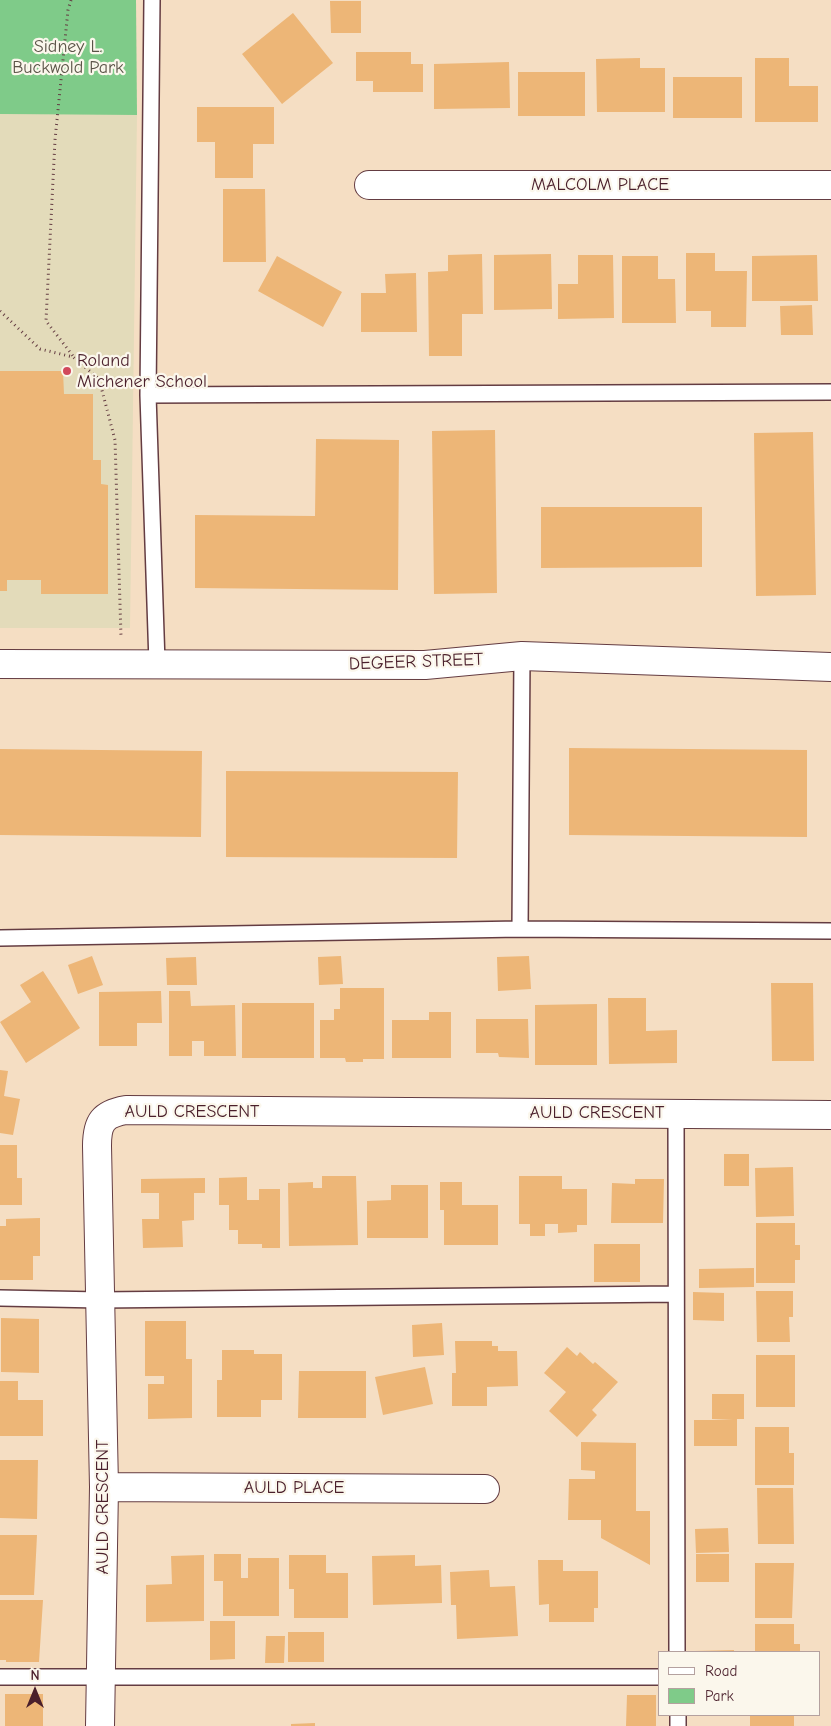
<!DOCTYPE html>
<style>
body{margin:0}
#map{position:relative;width:831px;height:1726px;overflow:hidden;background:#f5dec3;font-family:"Comic Neue",sans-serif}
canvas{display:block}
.legend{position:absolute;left:658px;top:1651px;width:162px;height:65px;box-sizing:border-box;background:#fbf7ec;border:1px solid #b4a19f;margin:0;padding:6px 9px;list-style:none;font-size:15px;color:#4a1f2b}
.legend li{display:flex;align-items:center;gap:10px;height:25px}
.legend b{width:25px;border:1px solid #b4a19f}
.north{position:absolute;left:10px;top:1666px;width:50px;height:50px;-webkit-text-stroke:4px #fbf7ec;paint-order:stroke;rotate:0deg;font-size:14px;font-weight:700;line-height:20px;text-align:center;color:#4a1f2b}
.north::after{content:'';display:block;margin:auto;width:18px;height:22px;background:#4a1f2b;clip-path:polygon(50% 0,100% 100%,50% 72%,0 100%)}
</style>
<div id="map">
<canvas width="831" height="1726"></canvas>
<ul class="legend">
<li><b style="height:6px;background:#fff"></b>Road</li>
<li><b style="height:14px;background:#7fcb89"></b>Park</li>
</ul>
<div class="north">N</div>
</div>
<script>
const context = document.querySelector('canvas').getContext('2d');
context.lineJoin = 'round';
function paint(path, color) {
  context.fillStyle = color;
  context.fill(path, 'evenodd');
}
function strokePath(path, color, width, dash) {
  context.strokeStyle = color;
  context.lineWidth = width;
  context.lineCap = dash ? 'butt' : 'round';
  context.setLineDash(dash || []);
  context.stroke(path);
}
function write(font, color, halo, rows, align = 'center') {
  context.font = font + ' "Comic Neue",sans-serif';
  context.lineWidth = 4.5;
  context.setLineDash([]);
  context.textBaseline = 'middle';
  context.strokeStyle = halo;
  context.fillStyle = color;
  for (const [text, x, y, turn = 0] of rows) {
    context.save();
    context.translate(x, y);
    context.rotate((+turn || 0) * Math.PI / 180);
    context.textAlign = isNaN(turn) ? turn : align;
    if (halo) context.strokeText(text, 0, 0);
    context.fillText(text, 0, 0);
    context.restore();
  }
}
paint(new Path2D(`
 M0,114L137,115L130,628H0Z`), '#e3dbba');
paint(new Path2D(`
 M0,0H136L137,115L0,114Z`), '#7fcb89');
paint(new Path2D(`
 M330,1H361V33H331Z
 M293,13L333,63L282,104L242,54Z
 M356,52H411V64H423V92H373V81H356Z
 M640,58V68H665V112H597L596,59Z
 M755,58H789V86H818V122H755Z
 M509,62L510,108L434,109V64Z
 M518,72H585V116H518Z
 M673,77H742V118H673Z
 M197,107H274V144H253V178H215V142H197Z
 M223,189H265L266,262H223Z
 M686,253H715V271H747L746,327H711V311H686Z
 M482,254L483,314H462V356H429L428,272L448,271V255Z
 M551,254L552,309L494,310V255Z
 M578,255H613L614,318L558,319V284H578Z
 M817,255L818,301H752V256Z
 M277,256L342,292L323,327L258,291Z
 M622,256H658V279H675L676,323H622Z
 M416,273L417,332H361V293H386L385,274Z
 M812,305L813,335H781L780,306Z
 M0,371H63L64,394H93V460H101V484L108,485V594H41V580H7V591H0Z
 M495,430L497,593L434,594L432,431Z
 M813,432L816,595L756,596L754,433Z
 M316,439L399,440L398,590L195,588V515L315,516Z
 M541,507H702V567L541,568Z
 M569,748L807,750V837L569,835Z
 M0,749L202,751L201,837L0,835Z
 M226,771L458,772L457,858L226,857Z
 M92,956L103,985L78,994L68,965Z
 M341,956L343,984L319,985L318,957Z
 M529,956L531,989L498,991L497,957Z
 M196,957L197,985H167L166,958Z
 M43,971L80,1028L26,1063L0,1022L31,1002L20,985Z
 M771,983H813L814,1061H772Z
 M340,988H384V1059H363V1062H346L345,1058H320V1020H334V1009H340Z
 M161,991L162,1023H137V1046H99V992Z
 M169,991H190L191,1006L235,1005L236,1056H204V1041H192V1056H169Z
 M608,998H646V1031L677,1030V1063L609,1064Z
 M242,1003H314V1058H242Z
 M597,1004V1065H535V1005Z
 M429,1012H451V1058H392V1020H429Z
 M476,1019H528L529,1058L499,1057L498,1053H476Z
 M0,1070L8,1071L4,1096L20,1099L13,1135L0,1133Z
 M0,1145H17V1178H22V1205H0Z
 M724,1154H749V1186H724Z
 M793,1167L794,1216L756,1217L755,1168Z
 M322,1176H356L358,1245L289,1246L288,1183L313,1182V1188H322Z
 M519,1176H562V1189H587V1225H577V1232L558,1233V1224H545V1236H530V1224H519Z
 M247,1177V1200H259V1189H280V1248H262V1244H238V1230H229V1205H219V1178Z
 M205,1178V1193H194V1220L182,1221L183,1247L143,1248L142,1219H159V1193H141V1179Z
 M635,1179H664L663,1223H611L612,1183L635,1184Z
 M440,1182H462V1205H498V1245H444V1210H440Z
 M391,1185H428V1238H367V1201L391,1200Z
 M40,1218V1256H33V1280H0V1226H6V1219Z
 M756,1223H795V1245H800V1260H795V1283H756Z
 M594,1244H640V1282H594Z
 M754,1268V1287L699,1288V1269Z
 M756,1291H793V1317H789L790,1342H757Z
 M693,1292L724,1293V1321L693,1320Z
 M1,1318L39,1319V1373L1,1372Z
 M145,1321H186V1359H192V1418L148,1419V1384H164V1376H145Z
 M442,1323L444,1355L413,1357L412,1325Z
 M455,1341H492V1346H498V1351H517L518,1386L487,1387V1406H452V1373H456Z
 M567,1347L577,1356L580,1352L593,1364L595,1362L618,1382L592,1410L597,1415L577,1437L549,1411L566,1392L544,1373Z
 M222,1350H254V1354H282V1400H261V1417H217V1380H222Z
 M756,1355H795V1407H756Z
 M425,1367L433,1404L383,1415L375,1377Z
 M299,1371H366V1418H298Z
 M0,1381H18V1400H43V1436H0Z
 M712,1394H744V1419H737V1446H694V1420H733L712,1419Z
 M755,1427H789V1453H794V1485H755Z
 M581,1442L636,1443V1511H650V1565L601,1538V1520H568L569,1479H595V1471L581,1470Z
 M0,1460H38L37,1519L0,1518Z
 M757,1488H793L794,1544H758Z
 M728,1528L729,1552L696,1553L695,1529Z
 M0,1535H37L34,1595H0Z
 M214,1554H241V1578H248V1558H279V1616H223V1581H214Z
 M696,1554H729V1582H696Z
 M204,1555V1621L146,1622V1585L172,1584L171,1556Z
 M289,1555H326V1573H348V1618H294V1589H289Z
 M415,1555V1566L441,1565L442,1603L373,1605L372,1556Z
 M538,1560H563V1571H598V1608H594V1622H549V1604L539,1605Z
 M755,1563H794L792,1618H755Z
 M489,1570L490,1587L515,1586L518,1636L457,1639L456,1605H451L450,1572Z
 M0,1600H43L39,1662H6V1660H0Z
 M210,1621H235V1659L210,1660Z
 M755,1624H794V1644H800V1652H755Z
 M288,1632H324V1662H288Z
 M266,1636H285L284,1663H265Z
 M734,1650V1652H694V1651Z
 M5,1694H43V1726H5Z
 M627,1695H656V1726H626Z
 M750,1715H794V1726H750Z
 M315,1723V1726H291V1724Z`), '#edb677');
const lane = new Path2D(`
 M152,0L148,395L157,663
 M148,395L831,392
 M520,929L522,656
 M0,938L520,929L831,931
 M676,1113L677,1652
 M0,1298L100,1300L675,1294
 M0,1677H660
 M678,1715V1726`);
const street = new Path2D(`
 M369,185H831
 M0,664L425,665L522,656L831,667
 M104,1487L485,1489
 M100,1726L104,1487L97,1146C97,1122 103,1114 126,1110L831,1115`);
strokePath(lane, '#643c42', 18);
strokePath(street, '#643c42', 30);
strokePath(new Path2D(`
 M71,0L68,10L55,140L46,321L73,356
 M0,311L40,349L73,357L99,379L115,440L121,637`), '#643c42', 3, [1, 4]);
strokePath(lane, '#fff', 15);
strokePath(street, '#fff', 28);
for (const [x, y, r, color] of [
 [67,371,5,"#d1495b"]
]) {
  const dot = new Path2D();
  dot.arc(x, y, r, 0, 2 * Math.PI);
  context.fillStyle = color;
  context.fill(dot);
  strokePath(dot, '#fbf7ec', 2);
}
write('18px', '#5a5347', '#fbf7ec', [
 ["Sidney L.",68,47],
 ["Buckwold Park",68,68]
]);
write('18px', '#4a1f2b', '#fbf7ec', [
 ["MALCOLM PLACE",600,185],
 ["DEGEER STREET",416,662,-2],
 ["AULD CRESCENT",192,1112],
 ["AULD CRESCENT",597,1113],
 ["AULD PLACE",294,1488],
 ["AULD CRESCENT",103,1507,-90]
]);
write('18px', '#4a1f2b', '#fbf7ec', [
 ["Roland",77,361],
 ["Michener School",77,382]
], 'left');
</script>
